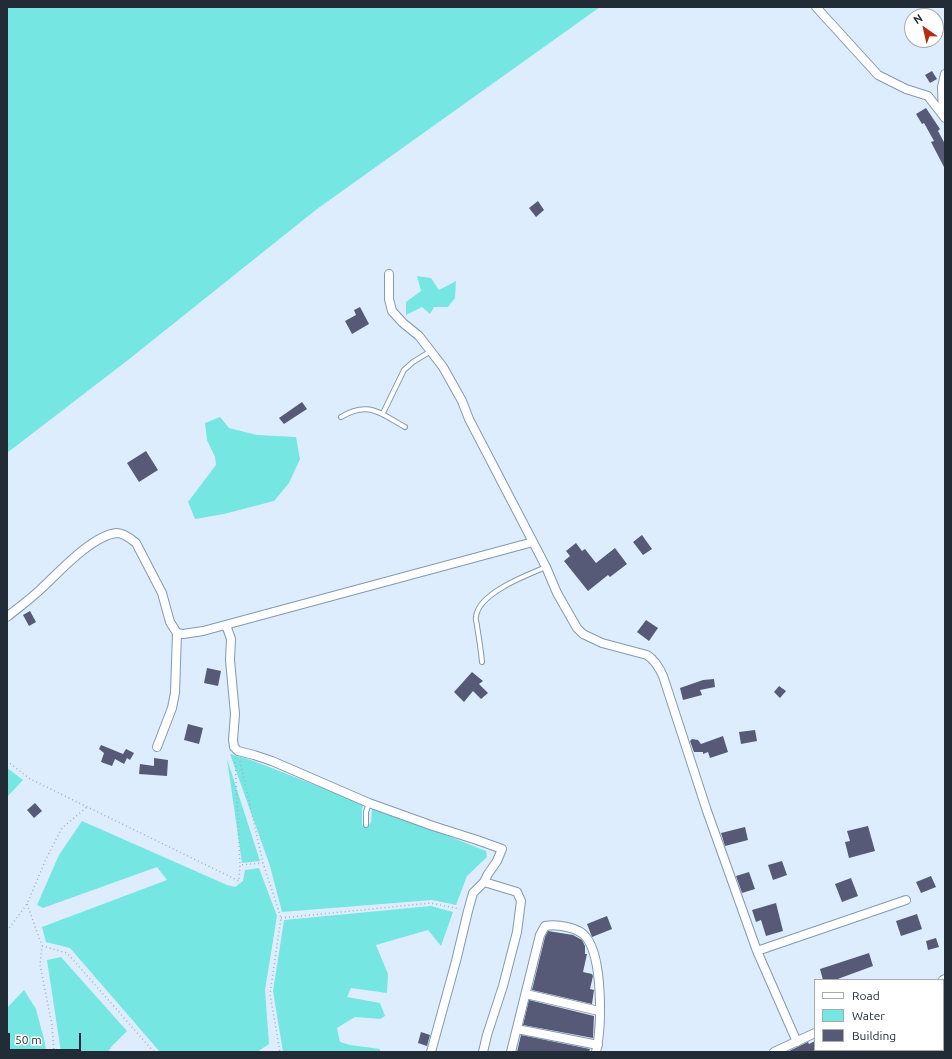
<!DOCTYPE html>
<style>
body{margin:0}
#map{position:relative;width:952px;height:1059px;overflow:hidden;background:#ddedfd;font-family:Ubuntu,sans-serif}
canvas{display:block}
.frame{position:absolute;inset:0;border:8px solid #222c36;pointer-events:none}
.legend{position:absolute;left:814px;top:979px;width:130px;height:72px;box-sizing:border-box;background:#fff;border:1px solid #a7abaf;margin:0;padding:5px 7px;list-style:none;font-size:12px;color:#222c36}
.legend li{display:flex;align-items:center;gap:8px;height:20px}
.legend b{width:20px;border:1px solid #a7abaf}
.north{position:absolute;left:904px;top:8px;width:40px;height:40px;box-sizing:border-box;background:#fff;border:1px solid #a7abaf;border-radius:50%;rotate:326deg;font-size:11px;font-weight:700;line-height:16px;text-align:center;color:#222c36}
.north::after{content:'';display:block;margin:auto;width:14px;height:18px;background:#b72c0e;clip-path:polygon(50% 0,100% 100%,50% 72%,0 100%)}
.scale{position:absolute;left:8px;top:1033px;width:73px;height:18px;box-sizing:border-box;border:2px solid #222c36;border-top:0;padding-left:5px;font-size:12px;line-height:14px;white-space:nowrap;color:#222c36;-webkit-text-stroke:3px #fff;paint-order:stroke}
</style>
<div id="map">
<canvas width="952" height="1059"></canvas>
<div class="frame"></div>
<ul class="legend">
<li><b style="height:5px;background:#fff"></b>Road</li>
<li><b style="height:11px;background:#76e6e2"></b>Water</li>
<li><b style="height:11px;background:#565a76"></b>Building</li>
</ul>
<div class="north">N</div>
<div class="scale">50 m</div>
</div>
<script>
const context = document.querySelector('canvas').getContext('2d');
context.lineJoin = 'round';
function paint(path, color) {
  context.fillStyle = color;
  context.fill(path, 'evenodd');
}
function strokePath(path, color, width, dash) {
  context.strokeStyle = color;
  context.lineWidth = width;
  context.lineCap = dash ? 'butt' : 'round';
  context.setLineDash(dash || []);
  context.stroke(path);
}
paint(new Path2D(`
 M7,7H600L317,209L128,360L7,453Z
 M417,276L431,278L439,290L456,281L455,298L448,307H434L430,314L422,307L406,315V302L421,291Z
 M220,417L229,428L257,435L296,437L300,459L289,483L274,501L224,514L195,519L188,502L216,465L215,457L207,440L205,423Z
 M230,754L251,760L364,804L362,809V825L367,828L371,822L372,808L431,829L486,851L487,857L467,876L456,905L432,900L282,912L270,866Z
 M227,759L260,861L242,863Z
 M7,768L23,780L7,797Z
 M82,821L227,885L235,887L243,881L245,870L259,868L277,916L265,990L269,1044L257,1052H160L70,948L46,942L42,927L167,880L157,867L43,908L37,905L59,855Z
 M431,906L453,912L441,946L428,930L376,945L388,974L387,993L351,988L347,997L380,1003L385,1016L380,1019L355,1017L337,1028L340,1042L350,1045L380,1049V1052H283L273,991L284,920Z
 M61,957L127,1031L112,1046L108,1052H61L47,960Z
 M24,990L36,1009L45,1043L46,1052H7V1008Z`), '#76e6e2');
paint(new Path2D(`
 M932,71L937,79L930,83L925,75Z
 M926,108L940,129L938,131L945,144V169L931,142L934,141L924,123L922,124L916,114Z
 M538,201L544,210L536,217L529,208Z
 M360,307L369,324L352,334L345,321L356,315L354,310Z
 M302,402L307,409L284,424L279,418Z
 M146,451L158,470L139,482L127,463Z
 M642,535L652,549L643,555L633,542Z
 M576,543L582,551L585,549L596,563L615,548L627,564L610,577L608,575L588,591L564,561L570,556L566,551Z
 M30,611L36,622L29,626L23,615Z
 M646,620L658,628L649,641L637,632Z
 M207,668L221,671L218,686L204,683Z
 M472,672L483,681L479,684L488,693L481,699L473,691L464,702L454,692Z
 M714,679L715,687L700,690L702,695L683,700L680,688L703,680Z
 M779,686L786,691L780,698L774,692Z
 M188,724L203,728L199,744L184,740Z
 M755,730L757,741L741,744L739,732Z
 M723,736L728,752L710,758L708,752L703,754V752H694L690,741L692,739L698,740L701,744Z
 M101,745L123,754L126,749L134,753L130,760L127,758L124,764L115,759L112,766L101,762L104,753L99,749Z
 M154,758L168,760L167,776L139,774L140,764L154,766Z
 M35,803L42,811L34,818L27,810Z
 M868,826L875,851L849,858L845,842L850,841L847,831Z
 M745,827L748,840L725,846L721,833Z
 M782,861L787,875L773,880L768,865Z
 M749,872L755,889L742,893L736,876Z
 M931,876L936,887L921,893L916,882Z
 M851,878L858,896L842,902L835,884Z
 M776,903L783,931L766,936L761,920L756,922L752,910Z
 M917,914L922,929L901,936L896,921Z
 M607,916L612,929L592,937L587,924Z
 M548,931L573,935L582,940L585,946V954H587L583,972L592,974L593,976L590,989L594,990L592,1004L532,990L545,937Z
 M936,938L939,947L928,950L926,941Z
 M869,953L873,966L835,980H823L820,969Z
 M529,1000L594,1016L593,1038L523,1025Z
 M421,1032L430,1035L427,1046L418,1043Z
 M521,1035L590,1049L589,1052H517Z
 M815,1041V1052H787L808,1042L809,1044Z`), '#565a76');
const lane = new Path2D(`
 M383,413L404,370L413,362L431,351
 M341,417C369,400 381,414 405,427
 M482,662C481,650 479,638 477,626C477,623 475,619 476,617C478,593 527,575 546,567
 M366,825V812L369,803
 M943,1009H945`);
const street = new Path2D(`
 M816,7L878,75L906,89L928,96L945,118
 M943,115L942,87L945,74
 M389,274V299L392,311L403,323L419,336L443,367L462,401L469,419L546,567L557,593L577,628L583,634L602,643L647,655C655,660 659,667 663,676L707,811L757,951L797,1042
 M7,617C19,607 32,598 43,587C60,571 93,535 117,533C124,533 131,539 136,543L162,593L170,622L177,633L175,693L172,708L157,747
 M226,625L231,639L230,660L235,714L233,740L234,747L238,751L254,755L272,761L369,803L433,826L477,840L502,849L497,861L488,874L484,882L473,893L468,911L456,961L431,1052
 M177,633L183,634L203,631L533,542
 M757,951L906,900
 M943,980L945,979
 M526,994L599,1011
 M517,1029L598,1045
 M483,1052L487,1035L503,986L517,932L521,901L517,892L484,882
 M511,1052L540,935L545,926C557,924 578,927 586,937C603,958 602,1026 596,1052
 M774,1052L815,1033
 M912,1052L913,1050`);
strokePath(lane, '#829ab2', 6);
strokePath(street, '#829ab2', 10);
strokePath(new Path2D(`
 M235,758L240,865
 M7,761L30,779L239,881L240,865L263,863
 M240,761L263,863L281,918L270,994L280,1052
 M27,904L42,946L40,965L52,1025L54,1052
 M281,918L431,903L460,909
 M7,931L27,904L46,859L62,828L87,807
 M42,946L67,953L154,1052`), '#a4b2c0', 1.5, [1, 3]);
strokePath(lane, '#fff', 4);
strokePath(street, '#fff', 8);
</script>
